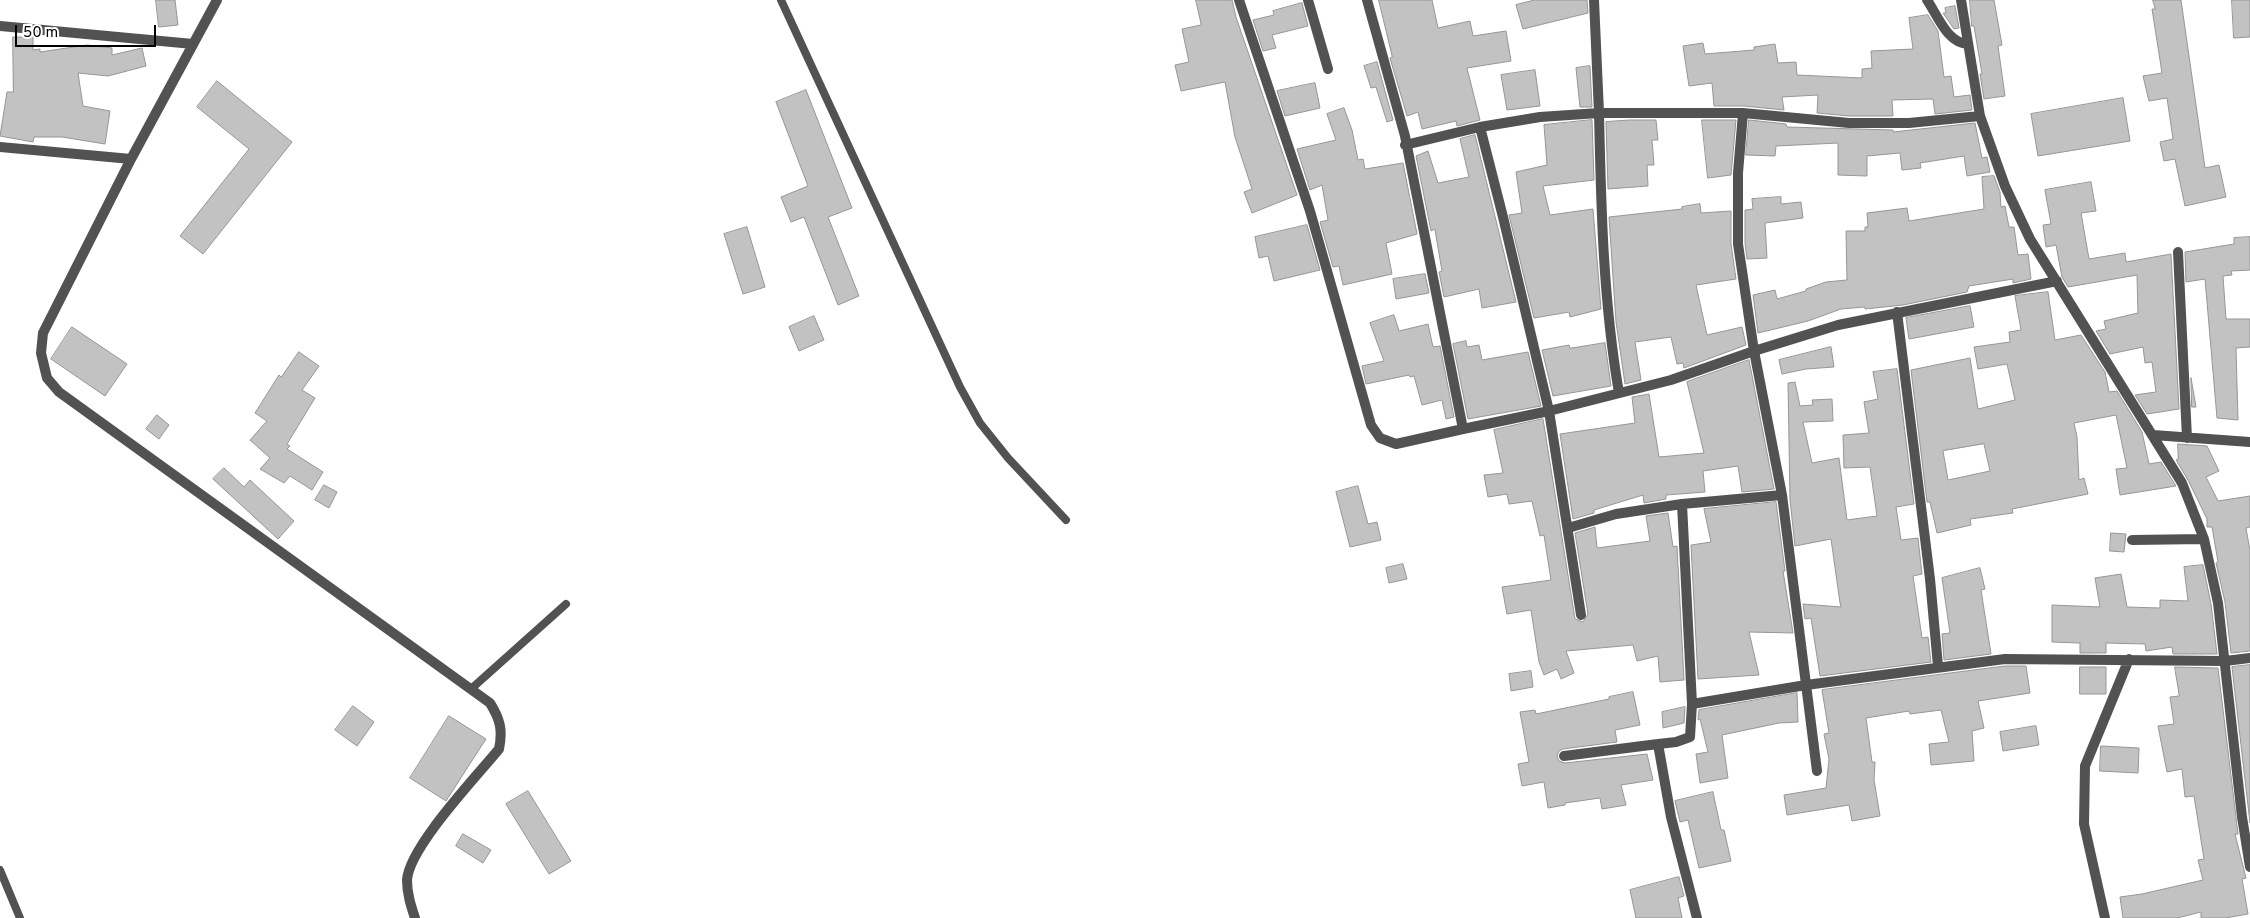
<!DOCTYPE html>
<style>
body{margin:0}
#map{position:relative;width:2250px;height:918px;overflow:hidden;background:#fff;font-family:Overpass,sans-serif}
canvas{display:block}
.scale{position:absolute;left:15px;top:25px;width:141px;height:22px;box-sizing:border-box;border:2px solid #000;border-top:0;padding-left:6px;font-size:15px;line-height:18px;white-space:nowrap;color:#000;-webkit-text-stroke:4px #fff;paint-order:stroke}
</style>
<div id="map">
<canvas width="2250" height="918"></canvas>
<div class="scale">50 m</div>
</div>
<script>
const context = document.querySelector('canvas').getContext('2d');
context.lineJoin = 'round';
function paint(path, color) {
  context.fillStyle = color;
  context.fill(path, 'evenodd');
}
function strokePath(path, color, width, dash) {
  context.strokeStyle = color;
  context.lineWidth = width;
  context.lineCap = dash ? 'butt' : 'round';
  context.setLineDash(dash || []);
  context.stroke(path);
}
const building = new Path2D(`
 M156,0H175L178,25L159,27Z
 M1196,0H1232L1236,17L1297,195L1252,213L1244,192L1252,189L1235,137L1225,82L1181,91L1175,65L1189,62L1182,29L1201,25Z
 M1379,0H1432L1438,28L1470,21L1473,36L1506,31L1511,61L1467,68L1480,120L1457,126L1456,121L1422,129L1418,112L1407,116L1390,58L1392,57Z
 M1535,0H1587L1588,13L1523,29L1516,5Z
 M1970,0H1994L2002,45L1998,46L2005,96L1984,99L1980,74H1982L1974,26H1972Z
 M2153,0H2181L2205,168L2219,165L2226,197L2185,206L2175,159L2164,161L2160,142L2173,139L2167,98L2149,101L2143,76L2162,73L2152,9H2155Z
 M2232,0H2250V37L2234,38Z
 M1302,3L1308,26L1272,35L1276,48L1263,51L1253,20L1274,15L1273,11Z
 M1955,6L1959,28L1954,29L1943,13H1946L1945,8Z
 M1928,15L1938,31L1944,77L1951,76L1954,97L1970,95L1972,110L1935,114L1933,99L1892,100L1893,116H1849L1817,113L1818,95L1782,97L1784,110L1744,106H1714L1712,83L1689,86L1683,46L1703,43L1705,54L1754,50V47L1775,44L1778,63L1796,62L1797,75L1862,78V69L1872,68L1871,51L1913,49L1909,18Z
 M13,37H33V50L40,49V52L87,45L112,48V55L142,48L146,66L108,76L78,73L83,106L110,111L105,144L62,137H34L33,142L0,136L7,92H13Z
 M1377,62L1393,120L1387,122L1376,87L1371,88L1364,66Z
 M1590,66L1592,107H1580L1576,68Z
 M1535,70L1540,106L1507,110L1501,75Z
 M217,81L292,142L203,254L180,236L249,149L197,107Z
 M1315,83L1320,108L1285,116L1277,91Z
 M806,90L852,208L828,217L859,296L838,305L804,217L791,222L781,197L808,186L776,102Z
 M2123,98L2130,141L2038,156L2031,114Z
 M1344,108L1352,130L1358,160L1363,159L1365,169L1403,163L1417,234L1386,243L1392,274L1343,285L1339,266L1333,267L1320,222L1328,220L1322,185L1310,190L1297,149L1336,140L1327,114Z
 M1592,120L1594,180L1543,186L1550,215L1593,209L1601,309L1570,317L1569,312L1534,318L1509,215L1522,213L1516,172L1547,165L1544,125Z
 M1630,120H1656L1658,140H1652L1654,165H1647L1648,186L1608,189L1606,122Z
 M1702,120H1736L1731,175L1708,178Z
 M1749,120L1786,124L1787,127L1893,130V132L1975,123L1982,158L1987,157L1990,172L1967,176L1964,156L1920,163L1921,168L1902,170L1900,153L1867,156V176L1838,175V143L1776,146L1775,156L1746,155Z
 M1475,135L1516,302L1482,308L1479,289L1444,297L1439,272L1442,271L1436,236L1435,229L1431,231L1416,156L1428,151L1438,183L1469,177L1460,139Z
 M1994,176L2000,192L2001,207L2005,206L2009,227H2014L2018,255L2028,254L2031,279L2013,283V279L1969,286L1967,292L1903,305L1865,309V307L1841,309L1808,321L1758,333L1753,295L1775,290L1777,299L1806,291V289L1826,282L1847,280L1846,231H1865V227H1868L1867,213L1907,208L1909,221L1984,209L1982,177Z
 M2091,182L2096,211L2081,213L2089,259L2125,253L2126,262L2171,254L2179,409L2147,414L2135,395L2156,392L2152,362L2145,363L2143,347L2110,354L2096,331L2106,329L2104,321L2138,313L2137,275L2068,287L2062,277L2056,245L2046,247L2043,225L2051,224L2045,190Z
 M1781,197V204L1801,202L1803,218L1765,223L1767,258L1747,259L1745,243V210L1753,209L1752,199Z
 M1700,204L1701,213L1731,211V244L1736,279L1696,285L1707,335L1742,327L1746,345L1684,368L1683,363L1677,364L1671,337L1635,342L1641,380L1625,384L1616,322L1609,217L1682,209V207Z
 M1307,225L1320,270L1274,281L1268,256L1259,258L1255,237Z
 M747,227L765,287L743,294L724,234Z
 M2250,237V270L2231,271L2232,275L2223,276L2226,319H2250V347L2236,348L2238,420L2217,418L2205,279L2186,282L2185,252L2234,244V238Z
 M1425,274L1429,293L1396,299L1393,279Z
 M2048,292L2055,340L2081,335L2105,372L2109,392L2117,391L2142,432L2149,464L2161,462L2176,486L2120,495L2116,469L2127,468L2116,415L2074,423L2077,437L2079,480L2084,478L2088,494L2012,509L2013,513L1970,519L1971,525L1937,533L1930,502H1927L1911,370L1970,358L1978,409L2015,400L2007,364L1978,369L1974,347L2010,342L2009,332L2021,330L2015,296ZM1984,444L1990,471L1948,480L1943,451Z
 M1970,306L1974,327L1909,339L1906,318Z
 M1394,315L1399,331L1428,324L1433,347L1440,346L1454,417L1446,419L1442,400L1422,405L1414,376L1410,377L1409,375L1366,384L1362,366L1384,361L1370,323Z
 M814,316L824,340L799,351L789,327Z
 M72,327L127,364L105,396L51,359Z
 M1466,341L1467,347L1479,345L1482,360L1528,352L1541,406L1468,419L1453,344Z
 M1605,343L1611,386L1553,396L1542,350L1569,345L1570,348Z
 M1831,347L1834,367L1806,369L1782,374L1779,360Z
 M299,352L319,366L302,390L315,398L287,444L290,446L287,449L323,472L312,490L290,476L284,483L260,469L270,458L250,440L267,421L255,413L279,375L281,377Z
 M1749,360L1774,489L1742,492L1738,466L1703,471L1705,492L1666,495V499L1644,503L1643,495L1594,510V513L1573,519L1560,434L1635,423L1632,397L1649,394L1659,457L1704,453L1687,382Z
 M1897,369L1914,504L1896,507L1901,540L1918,538L1922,574L1913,576L1922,638L1928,637L1931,662L1820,676L1811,618L1805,619L1803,604L1841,607L1840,603L1831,539L1795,546L1790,500L1788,383L1795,382L1800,406L1813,405L1812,400L1832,399L1833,421L1803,422L1812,463L1839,458L1847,520L1877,516L1870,467L1844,468L1843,435L1869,433L1864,402L1878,399L1873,372Z
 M2191,378L2196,407H2192Z
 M157,415L169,425L159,439L146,429Z
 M1543,419L1575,619L1583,622L1588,614L1575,533L1595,527L1597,548L1650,541L1646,516L1668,513L1673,547L1677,546L1684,680L1660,682L1658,656L1637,661L1633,645L1566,651L1574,673L1561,679L1557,669L1544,675L1539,662L1531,610L1507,614L1502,587L1551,580L1544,535L1540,536L1532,501L1509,504L1507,494L1488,497L1484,475L1503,473L1494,430Z
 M2178,444L2207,446L2219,471L2206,477L2218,501L2250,496V527L2246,528L2250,551V651L2231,653L2225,602L2216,563L2218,562L2212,527H2207V519L2188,480L2176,460L2178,459Z
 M224,468L244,487L250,480L294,521L278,539L213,479Z
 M324,485L337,492L329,508L315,500Z
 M1358,486L1368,524L1377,522L1381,540L1350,547L1336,492Z
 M1776,502L1785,571H1783L1793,633L1749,632L1759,675L1698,679L1691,545L1711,542L1704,509Z
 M2111,533L2126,534L2124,552L2110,551Z
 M1403,564L1407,579L1389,583L1386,568Z
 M2203,565L2211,604L2217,654H2173L2172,647L2146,651L2145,644L2106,643V653H2080V643L2052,642V605L2100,607L2095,578L2121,574L2127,607L2160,608V600L2188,601L2184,567Z
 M1980,568L1985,589L1981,590L1991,654L1944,660L1942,634L1950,633L1942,578Z
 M2250,665V823L2232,667Z
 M2005,666H2026L2030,693L1978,701L1984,728L1972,731L1974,761L1931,765L1929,744L1949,742L1941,710L1910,714L1909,711L1866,718L1872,762H1875L1874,780L1880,816L1852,821L1849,805L1787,815L1784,795L1826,788L1829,759L1824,734L1829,733L1822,690Z
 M2080,667H2106V694H2080Z
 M2175,667L2218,668L2238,834H2235L2246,878L2242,879L2248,914L2225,918H2201V912L2177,918H2123L2120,897L2142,894L2203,880L2198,860L2204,859L2194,796L2185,797L2182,769L2167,772L2158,726L2174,724L2170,697L2179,696Z
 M1531,671L1533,687L1511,691L1509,674Z
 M1633,692L1640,725L1615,730L1617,742L1563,749L1559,751L1557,756L1559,761L1565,763L1647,754L1653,780L1621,785L1626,805L1602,809L1600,798L1565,803V805L1548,808L1544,782L1522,786L1518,764L1529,762L1520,712L1535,710L1536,714L1609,699V697Z
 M1797,693L1798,722L1779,723L1722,735L1728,778L1700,783L1696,754L1708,752L1700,719L1698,720L1699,710Z
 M353,706L374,722L357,746L335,730Z
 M1685,707L1684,723L1663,728L1662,712Z
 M449,716L486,739L446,801L410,778Z
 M2036,726L2039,745L2003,751L2000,732Z
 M2101,746L2139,748L2138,773L2100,771Z
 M528,791L571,861L549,874L506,804Z
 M1713,792L1721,830H1724L1731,861L1699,868L1688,820L1680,822L1675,801Z
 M463,834L491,850L483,863L456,846Z
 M1679,877L1684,896L1678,898L1682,918H1636L1630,890Z`);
paint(building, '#c2c2c2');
strokePath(building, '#969696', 1);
strokePath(new Path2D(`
 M781,0L960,387L980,423L1008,458L1066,520
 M471,689L566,604
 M0,870L20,918`), '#525252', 8);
strokePath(new Path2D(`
 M217,0L131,159L43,333L41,353L47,378L59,392L490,703C500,719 503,730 499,749C477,776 409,847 407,880C407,894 411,906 415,918
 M1239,0L1310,211L1371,425L1380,438L1396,444L1463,429L1405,136L1367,0
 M1308,0L1328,69
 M1594,0L1599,113H1743L1849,123H1909L1980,116
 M1927,0C1938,16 1947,43 1968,44
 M1961,0L1980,116L2005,186L2030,239L2182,483L2204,539L2218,603L2242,817L2250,867
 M0,26L193,44
 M1743,113L1738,173V244L1754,351L1782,495L1817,771
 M1480,127L1503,217L1549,411L1581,615
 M1405,145L1480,127L1540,117L1599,113C1601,206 1603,300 1619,393
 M0,147L131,159
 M2178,252L2187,438
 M1897,312L1930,579L1938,666
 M1463,429L1549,411L1671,380L1754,351L1838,325L2057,281
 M2153,435L2250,442
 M1682,504L1692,704
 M1568,528L1616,514L1682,504L1782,495
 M2132,540L2204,539
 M1564,756L1658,744
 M1697,918L1671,817L1658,744L1676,742L1690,737L1692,704L1806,685L2005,659L2225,661L2250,658
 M2105,918L2084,824L2085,766L2129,659`), '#525252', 10);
</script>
